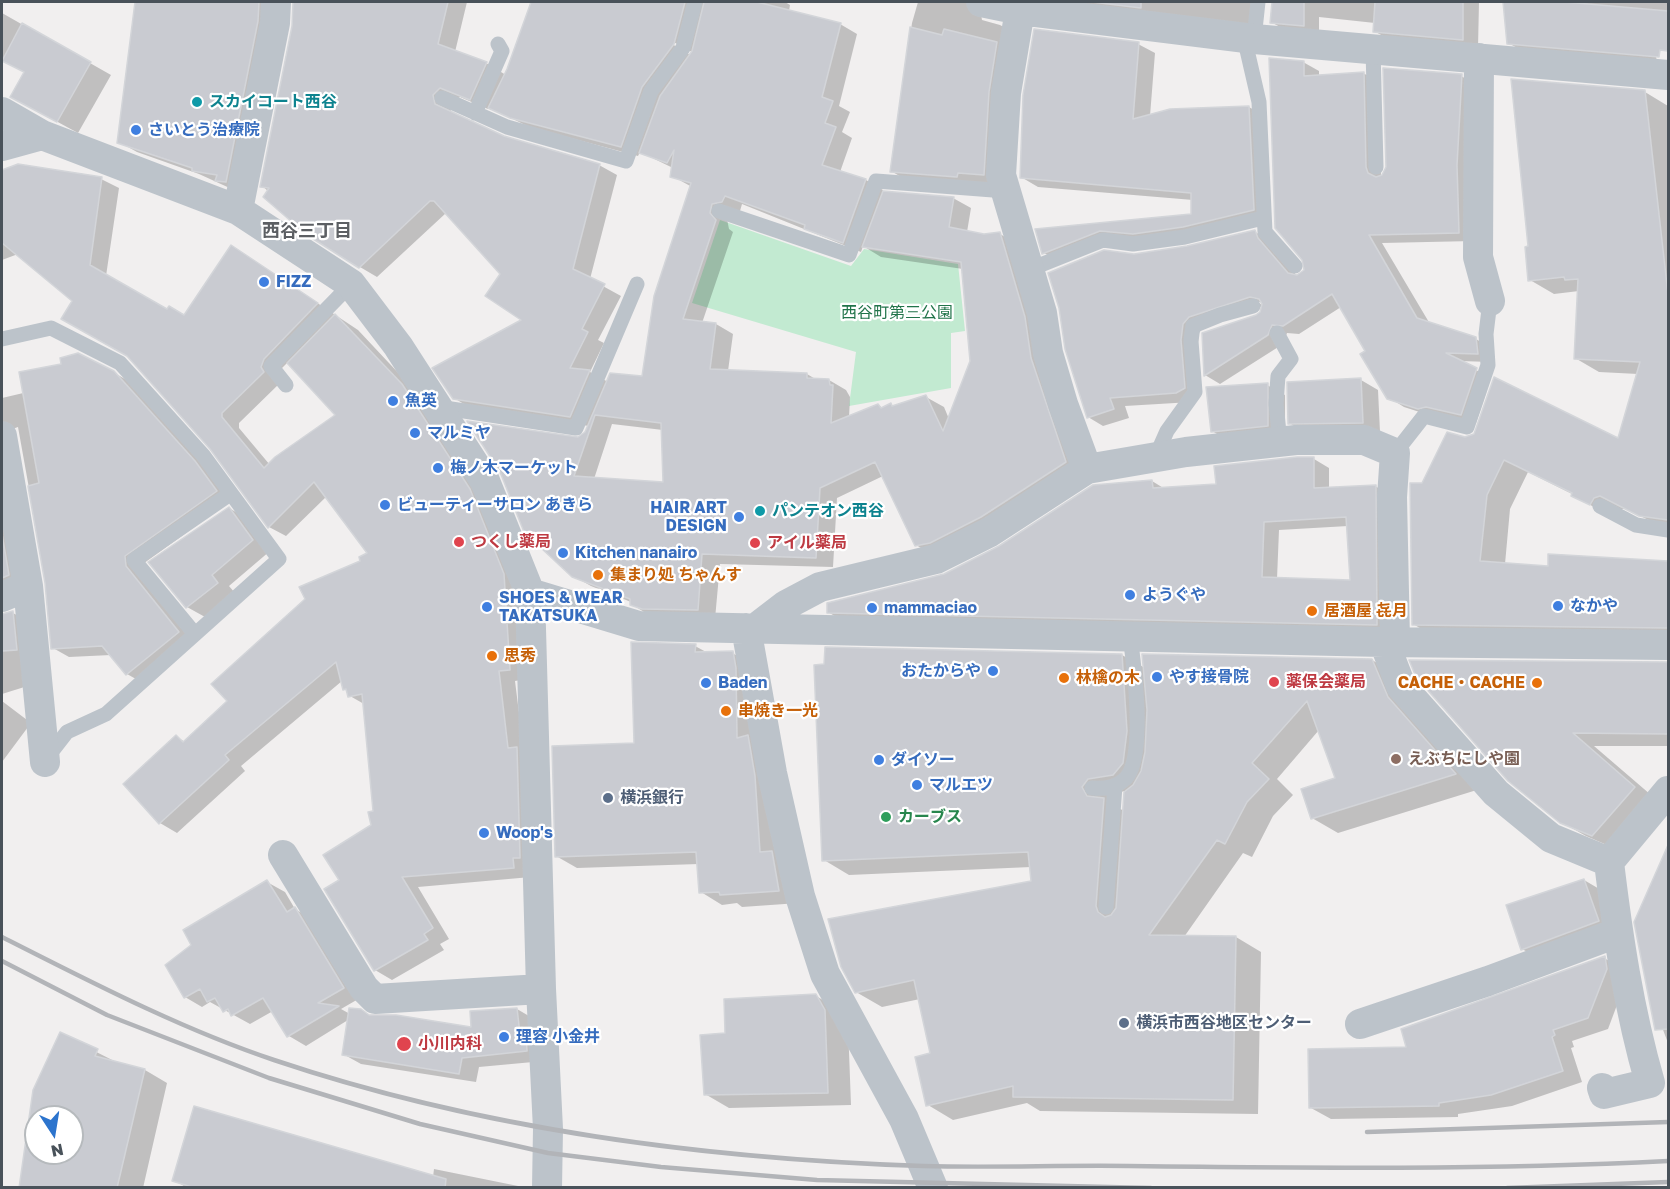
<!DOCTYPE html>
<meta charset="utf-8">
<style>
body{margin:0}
#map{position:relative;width:1670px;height:1189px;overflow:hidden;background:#f1efef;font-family:"Golos Text",sans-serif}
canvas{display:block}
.frame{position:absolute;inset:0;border:3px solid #49525a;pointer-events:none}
.north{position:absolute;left:24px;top:1105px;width:60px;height:60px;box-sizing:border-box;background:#fff;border:2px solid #b6babd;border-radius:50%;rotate:168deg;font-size:16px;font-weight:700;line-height:24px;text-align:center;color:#49525a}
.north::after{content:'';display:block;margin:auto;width:21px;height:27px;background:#2c74cd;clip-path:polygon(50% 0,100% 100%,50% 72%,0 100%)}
</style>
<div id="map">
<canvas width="1670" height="1189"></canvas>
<div class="frame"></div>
<div class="north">N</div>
</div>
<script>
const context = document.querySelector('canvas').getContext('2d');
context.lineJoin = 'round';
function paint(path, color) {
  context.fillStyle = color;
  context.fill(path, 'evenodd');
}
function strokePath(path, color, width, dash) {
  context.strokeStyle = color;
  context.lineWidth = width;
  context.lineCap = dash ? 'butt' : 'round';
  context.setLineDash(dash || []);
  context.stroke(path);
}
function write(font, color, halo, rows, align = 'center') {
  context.font = font + ' "Golos Text","Noto Sans JP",sans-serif';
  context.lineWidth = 4.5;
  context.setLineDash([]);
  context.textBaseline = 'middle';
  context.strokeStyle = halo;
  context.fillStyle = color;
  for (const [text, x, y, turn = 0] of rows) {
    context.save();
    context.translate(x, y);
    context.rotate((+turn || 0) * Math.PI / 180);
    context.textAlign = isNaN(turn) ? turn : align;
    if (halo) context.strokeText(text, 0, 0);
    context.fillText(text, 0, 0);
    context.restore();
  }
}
paint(new Path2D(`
 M720,220L851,266L864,249L958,264L965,331L951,333V388L849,406L856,352L692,303Z`), '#c2ead1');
paint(new Path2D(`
 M136,2H280L234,190L199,174L137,152L119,142Z
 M294,2H467L455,52L486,63L506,75L532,2H529H785L790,5L789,11L840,24L857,34L839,106L850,112L842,132L852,138L840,172L866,180L883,190L882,193L953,198L971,208L967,232L984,235L1000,234L1017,244L1083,472L933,555L916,545L883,476L837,498L833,567L720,564L715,619L649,615L631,604V602L591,586L573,576L525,531L579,439L589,426L472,409L454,398L524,320L502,273L446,213L377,277L360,267L262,186L294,24ZM668,39L692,52V56L667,41ZM460,97L488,109L489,107L529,127L638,156L640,152L673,168L672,176L692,187L643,378L608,382L590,372L604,343L598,340L621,296L590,279L617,175L599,165L504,138L451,113L450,103ZM742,204L861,252L863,246L881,257L963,269L971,362L949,419L944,407L926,397L894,407L891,405L883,408L878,405L849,418L850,397L846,390L829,380H817L807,374L728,371L733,334L716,324L702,323L733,232L729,229L727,219L740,211ZM612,424L663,430L665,484L594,479Z
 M918,2H986L980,8L982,20L1000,25L1016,34L1000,184L908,181L891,171L912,23Z
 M1047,2H1257L1254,26Z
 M1276,2H1479L1478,48L1390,40L1374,31L1375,23L1319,17V34L1287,31L1271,22Z
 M1504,2H1668V26L1653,29L1657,64L1525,52L1508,43Z
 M2,13L111,75L78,133L32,108L25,72L2,60Z
 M1138,44L1155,53L1150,116L1249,107L1266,117L1270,219L1117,240L1060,262L1044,253L1037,230L1193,216V200L1038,187L1021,177Z
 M1303,62L1319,71V76L1363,73L1379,82L1381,176L1461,76L1477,85L1474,241L1382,243L1430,324L1476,339L1491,348L1492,362L1459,361L1491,378L1476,423L1435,417L1404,407L1388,397L1367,351L1341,307L1299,334L1287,333L1283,344L1220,384L1205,375L1262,313L1264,302H1258L1263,306L1205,325L1199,333L1192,402L1125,406L1129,418L1103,426L1088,417L1134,255L1188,248L1255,232L1270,240L1273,249L1298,277L1306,270Z
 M1645,92L1668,106V529L1625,509H1597L1574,495L1528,472L1510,509L1505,564L1549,567L1550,555L1668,562V640L1437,638L1413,624L1423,484L1465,438L1619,440L1638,374L1599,372L1575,358L1579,291L1554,294L1530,280V248Z
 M18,166L101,179L119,188L106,276L168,311L184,317L248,257L358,330L419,395L487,500L520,584L527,679L515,681L524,753L531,877L418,887L449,939L440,944L444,950L392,980L375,970L341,880L373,826L375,812L364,704L350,696L342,681L241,766L245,771L177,833L160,823L125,784L177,737L185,742L229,701L369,554L327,496L286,536L269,527L211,448L129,356L74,301L18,254L2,260V172ZM288,362L338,415L270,465L239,428V423L280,383L281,369Z
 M113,372L130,382L211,472L232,500L140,566L194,642L143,683L127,674L111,655L69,657L53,648L46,583L18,427L7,431L2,440V398Z
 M1361,380L1378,390L1380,432L1307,433L1289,423Z
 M1267,385L1285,395V435L1229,441L1212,431Z
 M2,455L24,584L2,602Z
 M1314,459L1329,468V489L1375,486L1390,495L1392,633L843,621L828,612L944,576L1152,481L1165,489L1217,485ZM1348,526L1352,581L1277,579L1279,530Z
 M229,508L246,518L270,551L229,586L235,593L205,617L187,607L150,562Z
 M2,612V615L13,613L29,622L34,684L2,694Z
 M695,646L708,653H732L754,665L799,903L742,907L737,903L722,905L701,892L699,864L577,868L556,856L636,745Z
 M1122,655L1145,668L1372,660L1398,675L1480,789L1338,833L1312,818L1337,779L1319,730L1277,779L1293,795L1273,816L1252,857L1243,853L1184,937H1236L1261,952L1258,1114L1040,1111L1027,1103L953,1120L928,1105L931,1054L920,999L882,1007L856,992L1033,882L1031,867L849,875L824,860ZM1126,791L1124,811L1108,802L1114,793Z
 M1411,661L1668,664V746H1594L1658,801L1616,849L1586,836L1561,822Z
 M2,701L31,723L2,762Z
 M1668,871V1043L1648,990L1657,895Z
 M1584,880L1601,890L1615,931L1540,959L1522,949Z
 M267,882L285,892L295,909L312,919L360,998L341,1009L350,1014L473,1028L517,1009L534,1019L544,1061L479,1067L476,1082L361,1064L343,1054L348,1020L306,1046L289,1036L273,1011L250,1024L210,1002L202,1007L185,997Z
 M1604,958L1624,969L1626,981L1608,1029L1572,1041L1574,1047L1571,1048L1582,1082L1512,1106L1458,1114V1117L1331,1119L1311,1108L1408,1049Z
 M816,996L840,1010L848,1025L851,1105L729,1108L705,1094L727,1035Z
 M61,1034L120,1064L145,1070L167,1083L143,1188H22L35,1090ZM36,1117H72V1153H36Z
 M434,1169L528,1188H187L174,1180L433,1177Z`), '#0003');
const building = new Path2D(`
 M135,2H259L258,21L226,182L215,181L217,175L192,171V168L117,143Z
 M293,2H448L438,44L487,62L470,100L440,88L433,95L435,104L504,136L600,164L573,269L605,284L582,329L588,332L570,368L590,370L570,417L453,399L432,368L521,320L485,296L500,274L434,201H430L359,268L307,235L263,197L269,188L260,187L292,26Z
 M531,2H685L674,44L642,87L621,147L510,118L488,108L507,69Z
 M704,2H757L841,23L822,97L833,101L825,123L836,127L822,165L866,179L843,243L804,229L805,225L725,196L722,202L712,204L710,213L716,220L683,319L716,323L710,369L807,373V378L829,379L830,385H833L831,423L878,404L881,408L891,403L892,406L926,395L943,431L970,361L961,262L862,247L883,191L954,197L949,227L984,234L1000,232L1025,317L1031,358L1066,462L981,517L930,543L915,546L875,462L820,488L816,558L702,554L698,610L642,609L630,605V599L572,577L524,532L500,472L467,421L578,437L585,432L610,373L642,376L654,296L691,183L670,177L674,150L667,163L639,153L660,96L692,51ZM595,415L661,423L663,482L574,476Z
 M1092,2H1141V8Z
 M1272,2H1304V26L1270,23Z
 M1375,2H1463V40L1373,32Z
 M1503,2H1565L1668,11V51L1660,50L1659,57L1507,44Z
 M22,23L91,62L57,122L10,97L24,72L2,61Z
 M910,27L942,35L944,29L997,42L989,92L984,175L958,173L957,177L890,172Z
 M1034,29L1139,42L1133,119L1170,109L1249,106L1254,210L1183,227L1133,234L1100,231L1042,254L1035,229L1191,214V193L1020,178L1023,95Z
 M1269,58L1304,61V76L1364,72L1366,167L1368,173L1376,177L1382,175L1386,167L1383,68L1462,74L1457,165L1459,233L1369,235L1417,318L1476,337L1478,354L1446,353L1477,368L1461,415L1426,407L1418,409L1387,399L1360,354L1365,351L1332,294L1283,326L1272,325L1268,335L1204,376L1202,333L1256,315L1260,312L1262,304L1259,299L1250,297L1189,317L1183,324L1181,340L1185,388L1176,393L1110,398L1114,409L1087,418L1065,349L1059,308L1048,273L1104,250L1134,254L1187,246L1255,230L1258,238L1288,273L1297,275L1304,270L1302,260L1275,228Z
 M1511,79L1645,90L1668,294V520L1639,516L1600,496L1594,498L1590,505L1571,496L1572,493L1504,460L1487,495L1480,561L1548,566V554L1668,561V628L1412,625L1410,483H1422L1447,432L1465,437L1474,434L1494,377L1618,438L1640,362L1574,359L1578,279L1565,280L1564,277L1528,281L1525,247L1528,246Z
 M18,164L102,177L90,265L167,309L169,306L184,315L231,245L318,303L264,359L261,367L264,372L222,413V417L264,468L275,457L335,415L287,363L335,314L402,384L470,489L504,574L510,670L499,671L508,748L517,747L520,858H513L514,868L402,877L433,928L424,934L428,940L374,971L324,889L339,880L323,855L371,825L368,812L373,811L362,694L348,697L346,689L343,690L336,662L225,755L229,760L159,824L123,784L176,735L183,742L227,701L211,684L305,599L299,587L360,561L359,557L367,553L314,482L268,528L210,449L127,356L61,319L72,301L2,243V170Z
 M78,353L114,371L195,461L217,491L125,556L126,566L179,632L126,675L102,646L51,649L45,583L28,486L39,483L19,372L61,364L60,358Z
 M1361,378L1363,423L1288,424L1287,382Z
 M1268,383V426L1211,432L1206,387Z
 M1297,457H1314V488L1376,485L1377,625L827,613V603L944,574L999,546L1093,485L1152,480L1153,488L1216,484L1214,466ZM1346,517L1350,580L1262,577L1264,522Z
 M229,507L253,540L212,575L218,583L186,608L148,562Z
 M2,534L9,575L2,578Z
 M13,611L17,650L2,651V614Z
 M631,642L696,644L695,652L733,651L736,668L737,738L748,735L755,776L760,852L772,851L779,891L720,895L719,892L699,893L696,852L555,857L552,746L634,743Z
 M825,647L1122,654L1127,731L1123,763L1113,775L1088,779L1082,787L1087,796L1104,798L1096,906L1098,912L1105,917L1111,915L1116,908L1124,792L1133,785L1141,771L1145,752L1147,710L1142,654L1372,659L1388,697L1456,774L1311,819L1301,789L1335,778L1307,701L1252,763L1269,779L1247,802L1225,844L1217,840L1149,935L1236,936L1233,1100L1013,1097V1086L926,1106L915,1057L930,1053L914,980L855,993L841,967L828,919L1031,881L1028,852L822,861L814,665L824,664Z
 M1409,660L1668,662V734L1573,733L1635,787L1592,836L1560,823L1508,781L1416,677Z
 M1668,845V1029L1655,1030L1634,922Z
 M1584,879L1599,921L1521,950L1506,905Z
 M267,880L287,912L295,907L344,988L318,1003L339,1006L287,1037L263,998L231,1016L228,1009L223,1012L215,998L207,1002L200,989L184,998L165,965L191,945L183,930Z
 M1605,956L1607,969L1588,1018L1553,1030L1555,1035L1552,1037L1563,1071L1491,1095L1439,1103V1106L1309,1108L1308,1049L1406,1047L1401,1029Z
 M816,994L825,1010L828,1093L704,1095L700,1035L725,1033L724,999Z
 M349,1008L361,1009L369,1015H396L471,1027L470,1011L517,1008L520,1034L526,1035L527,1051L462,1058L459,1074L342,1055Z
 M60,1032L98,1049L95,1056L145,1069L117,1188H19L33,1090ZM36,1117H72V1153H36Z
 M194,1106L446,1179L445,1188H195L172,1181Z`);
paint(building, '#c9cbd1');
strokePath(building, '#d3d5d9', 1.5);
strokePath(new Path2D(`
 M1244,37L1259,102L1265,232L1295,266
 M1254,39L1258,2
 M1373,49L1376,167
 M442,98L507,127L626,161L651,91L683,48L695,2
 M475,113L502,51L498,44
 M719,211L849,255L876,181L1006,191
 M1028,270L1103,240L1133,244L1185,237L1263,218
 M1277,333L1291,359L1278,376L1276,404L1280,442
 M2,339L51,328L120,363L203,455L279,559L106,714L67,732L46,759
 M286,385L271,366L351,284
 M438,407L576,428L637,284
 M1395,453L1424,416L1467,427L1488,365L1486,334L1490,301
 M1155,458L1167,431L1195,392L1191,341L1193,326L1220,315L1253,306
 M1600,506L1636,525L1668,530
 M195,634L134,560L230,494
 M1092,788C1105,789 1116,788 1126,778C1146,756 1134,665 1130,636
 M1106,907L1115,786`), '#bcc3ca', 15);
strokePath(new Path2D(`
 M981,2L1020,10L1254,39L1668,75
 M1020,10L1006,93L1001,175L1042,313L1048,353L1063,404L1087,469
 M1479,58L1478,257L1490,301
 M2,112L42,135L238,210L351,284L398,346L485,481L530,593L639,626L1384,642L1668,645
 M2,146L42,135
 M238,210L275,23L276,2
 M2,436L28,586L45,762
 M530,593L541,989L548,1129L547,1188
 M2,597L28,586
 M746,628L772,773L800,896L825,974L904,1119L933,1188
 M756,628L786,605L820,587L936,559L990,532L1087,469L1186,452L1296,440H1364L1395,453L1392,497L1395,640
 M1384,642L1401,686L1496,793L1551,838L1609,862
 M283,855L364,988L375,999L541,989
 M1360,1024L1488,981L1617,933
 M1602,1088L1604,1094L1650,1083C1629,1010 1618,937 1609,862L1668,791`), '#bcc3ca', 30);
strokePath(new Path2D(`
 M2,937C89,981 181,1029 274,1060C479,1129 708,1159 923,1166C992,1168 1060,1165 1129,1166C1309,1168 1489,1170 1668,1161
 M2,961L107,1015L269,1078L420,1124L548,1153L661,1167L817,1180L1151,1188
 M1367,1132L1668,1122
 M1507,1188L1668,1182`), '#b2b4b8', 4.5);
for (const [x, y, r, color] of [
 [197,102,6,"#0f9aa8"],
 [136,130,6,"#3f7fe0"],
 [264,282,6,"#3f7fe0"],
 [393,401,6,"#3f7fe0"],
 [415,433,6,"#3f7fe0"],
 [438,468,6,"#3f7fe0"],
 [385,505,6,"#3f7fe0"],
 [760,511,6,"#0f9aa8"],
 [739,517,6,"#3f7fe0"],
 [459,542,6,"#e0444e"],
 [755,543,6,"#e0444e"],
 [563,553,6,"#3f7fe0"],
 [598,575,6,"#e8710a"],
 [1130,595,6,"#3f7fe0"],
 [1558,606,6,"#3f7fe0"],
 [487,607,6,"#3f7fe0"],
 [872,608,6,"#3f7fe0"],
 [1312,611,6,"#e8710a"],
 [492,656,6,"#e8710a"],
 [993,671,6,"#3f7fe0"],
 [1157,677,6,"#3f7fe0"],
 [1064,678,6,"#e8710a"],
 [1274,682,6,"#e0444e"],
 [706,683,6,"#3f7fe0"],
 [1537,683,6,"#e8710a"],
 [726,711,6,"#e8710a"],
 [1396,759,6,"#8d6e63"],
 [879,760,6,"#3f7fe0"],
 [917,785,6,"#3f7fe0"],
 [608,798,6,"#5c6f8a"],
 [886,817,6,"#2e9e5b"],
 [484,833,6,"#3f7fe0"],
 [1124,1023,6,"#5c6f8a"],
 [504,1037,6,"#3f7fe0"],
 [404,1044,8,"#e0444e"]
]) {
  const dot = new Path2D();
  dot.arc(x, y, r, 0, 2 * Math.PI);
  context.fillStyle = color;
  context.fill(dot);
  strokePath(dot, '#fff', 2);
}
write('bold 16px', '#0d838f', '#fff', [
 ["スカイコート西谷",209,102],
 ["パンテオン西谷",772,511]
], 'left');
write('bold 16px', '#366cbe', '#fff', [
 ["さいとう治療院",148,130],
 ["FIZZ",276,282],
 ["魚英",405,401],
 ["マルミヤ",427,433],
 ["梅ノ木マーケット",450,468],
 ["ビューティーサロン あきら",397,505],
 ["HAIR ART",727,508,"right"],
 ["DESIGN",727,526,"right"],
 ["Kitchen nanairo",575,553],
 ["ようぐや",1142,595],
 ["SHOES & WEAR",499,598],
 ["TAKATSUKA",499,616],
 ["なかや",1570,606],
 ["mammaciao",884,608],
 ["おたからや",981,671,"right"],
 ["やす接骨院",1169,677],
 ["Baden",718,683],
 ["ダイソー",891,760],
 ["マルエツ",929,785],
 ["Woop's",496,833],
 ["理容 小金井",516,1037]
], 'left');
write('16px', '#21744a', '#fff', [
 ["西谷町第三公園",897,313]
]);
write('bold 16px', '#be3a42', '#fff', [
 ["つくし薬局",471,542],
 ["アイル薬局",767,543],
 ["薬保会薬局",1286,682],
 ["小川内科",418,1044]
], 'left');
write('bold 16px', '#c56008', '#fff', [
 ["集まり処 ちゃんす",610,575],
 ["居酒屋 㐂月",1324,611],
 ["思秀",504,656],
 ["林檎の木",1076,678],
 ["CACHE・CACHE",1525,683,"right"],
 ["串焼き一光",738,711]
], 'left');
write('bold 16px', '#785e54', '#fff', [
 ["えぶちにしや園",1408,759]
], 'left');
write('bold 16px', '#4e5e75', '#fff', [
 ["横浜銀行",620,798],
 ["横浜市西谷地区センター",1136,1023]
], 'left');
write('bold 16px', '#27864d', '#fff', [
 ["カーブス",898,817]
], 'left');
write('bold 18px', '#5c5f63', '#fff', [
 ["西谷三丁目",307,231]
]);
</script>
